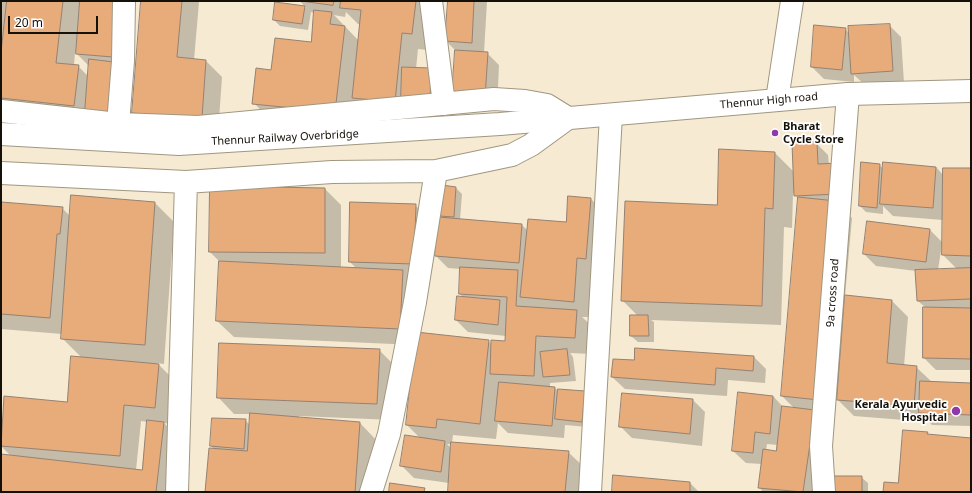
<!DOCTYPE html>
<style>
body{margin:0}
#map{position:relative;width:972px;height:493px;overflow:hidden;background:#f6ead2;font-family:"Noto Sans",sans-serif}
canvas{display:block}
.frame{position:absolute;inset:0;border:2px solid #151109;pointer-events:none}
.scale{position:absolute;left:8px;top:16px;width:90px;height:18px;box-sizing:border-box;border:2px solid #151109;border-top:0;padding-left:5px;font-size:12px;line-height:14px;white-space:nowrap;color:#151109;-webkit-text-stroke:3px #fff;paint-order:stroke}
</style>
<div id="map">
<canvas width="972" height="493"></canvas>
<div class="frame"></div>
<div class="scale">20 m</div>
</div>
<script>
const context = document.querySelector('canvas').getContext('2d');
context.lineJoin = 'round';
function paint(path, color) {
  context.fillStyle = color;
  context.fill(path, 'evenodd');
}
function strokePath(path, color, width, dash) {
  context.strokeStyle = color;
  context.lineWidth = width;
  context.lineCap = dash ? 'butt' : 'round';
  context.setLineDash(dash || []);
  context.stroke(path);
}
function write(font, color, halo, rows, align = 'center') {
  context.font = font + ' "Noto Sans",sans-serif';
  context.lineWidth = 3.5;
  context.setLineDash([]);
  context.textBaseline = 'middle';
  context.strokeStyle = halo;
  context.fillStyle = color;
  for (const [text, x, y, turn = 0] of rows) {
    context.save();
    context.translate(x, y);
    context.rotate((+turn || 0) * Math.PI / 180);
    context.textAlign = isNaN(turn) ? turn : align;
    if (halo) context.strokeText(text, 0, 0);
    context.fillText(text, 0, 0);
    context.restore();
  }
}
paint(new Path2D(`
 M1,1H81L119,68L122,125L1,110ZM75,52L89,66V77L78,66H74Z
 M142,1L199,2L194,60L206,61L222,77L218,134L150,129L133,112Z
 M300,1H434L428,50L418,49L416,69H431L436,108L412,106L411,118L369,114L355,100L352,128L270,120L254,103L272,71L312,43L315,13L311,12L308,30L280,26L274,20L276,3L306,8ZM346,12L358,24H361L359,41L334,15L345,17Z
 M449,1H487L484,53H487L499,65L497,110L456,51L446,41Z
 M889,25L901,37L904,83L865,85L854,75V82L824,79L812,67L845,29L850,34Z
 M816,143L828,155L829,165L850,177L851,206H840L852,218L845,296L892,301L908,317L904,366L916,367L932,382L971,384V426L932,425L929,422L854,416L836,398L835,416L817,414V492H763L759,487L762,464L746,463L733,451L773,396L783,407L794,408L782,396L799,199L793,193L792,228L784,227L781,325L651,320L654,322V342H638L631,336L638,316L622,300L775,153L794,172ZM767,444L778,445L777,452L766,451Z
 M862,163L879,165L884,169V164L936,167L944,176L971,169V370H936L924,358L926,308L918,301L916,271L876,266L864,254L930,230L943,243V220L893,216L883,206V214L866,212L860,206ZM942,244L943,255L957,269L938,270Z
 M456,188L462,194L460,220L522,225L528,231L567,223L591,199L607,215L590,317H582L593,327L591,354L570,353L573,357L576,381L550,383V387L555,388L558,391L584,392L588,427L565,425L564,438L508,433L498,423L496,439L453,435L452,443L568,452L585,468L583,492H449V483L414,478L401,465L420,438L407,425L416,345L234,337L217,321L220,262L210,252L325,189L341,205V268H356L350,262L415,205L427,217L426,276H407L419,287L416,333L488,341L492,345L506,342V336L468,332L456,320L463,297L460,294L461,269L448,268L436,256L444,219L440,215ZM447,444H452V449Z
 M72,196L155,203L174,222L164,364L157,363L175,381L171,424L164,423L180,439L174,492H1V455L12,457L1,446L5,397L67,403L82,358L62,338V334L1,329V203L62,208L71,217ZM141,421L148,422L143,471L136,470Z
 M379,350L396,367L393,420L299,416V418L360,423L379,443L375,492H206L215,450L211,446L245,420L250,425L251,414H234L218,397Z
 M754,357L766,369L765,383L728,380L727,396L625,389L612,377L635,361Z
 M693,400L705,412L702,446L632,438L620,426Z
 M614,476L690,483L699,492H613Z
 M861,477L868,483V492H830Z`), '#0003');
const building = new Path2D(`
 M7,1H63L56,63L79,65L74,106L1,98V53Z
 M80,1H118L113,57L76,54Z
 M141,1H182L177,57L206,60L202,118L132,113Z
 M301,1H334L333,5Z
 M341,1H416L412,34L402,33L395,102L352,98L361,10L340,8Z
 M448,1H474L472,43L445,41Z
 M275,2L305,6L302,24L273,20Z
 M314,10L332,12L330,24L345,26L335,112L252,104L256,68L271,70L275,38L311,42Z
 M890,24L893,71L851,74L848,26Z
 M814,25L846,28L842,70L811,67Z
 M455,50L488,52L485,98L452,96Z
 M89,59L114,62L110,114L85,112Z
 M402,67L431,68L430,102L401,100Z
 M817,142L818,164L838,163L839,194L794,196L792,143Z
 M719,149L775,152L773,209L765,208L762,306L621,301L625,201L717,205Z
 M861,162L880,164L877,208L859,206Z
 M883,162L936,167L933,208L880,204Z
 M943,168H971V256L942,255Z
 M442,185L456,187L454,217L439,216Z
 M210,186L325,188V253L209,252Z
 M71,195L155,202L145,345L61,339Z
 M568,196L591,198L586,259L577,258L574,302L520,297L528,219L566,222Z
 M798,197L836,201L819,400L781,396Z
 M1,202L63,207L60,234H57L50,318L1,314Z
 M350,202L416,204L414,264L349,262Z
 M438,217L522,224L519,263L435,256Z
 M867,221L930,229L926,262L863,254Z
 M219,261L403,270L400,329L216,321Z
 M460,267L518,270L516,306L577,310L575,338L536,336L534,376L490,374L491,340L505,341L507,297L459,294Z
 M971,268V299L917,301L915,270Z
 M845,295L892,300L887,363L917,366L914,406L837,400Z
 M457,296L500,300L498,325L455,320Z
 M923,307L971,308V359L923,358Z
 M630,315H648L649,336H630Z
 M416,332L489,340L480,424L437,419L436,428L406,425Z
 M219,343L380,349L377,404L217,398Z
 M635,348L754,356L753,371L716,368L715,385L611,377L613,359L634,360Z
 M567,349L570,375L543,377L540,352Z
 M71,356L159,364L155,408L124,405L120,456L1,446L4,396L67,402Z
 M920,381L971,383V415L919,413Z
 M499,382L555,387L552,426L495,421Z
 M558,389L585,391L582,422L555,419Z
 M738,392L773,396L770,434L755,432L753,453L732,451Z
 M622,393L693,399L690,434L619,427Z
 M782,406L815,410L803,492L758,488L763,449L776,451Z
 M250,413L360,422L355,492H205L209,448L247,451Z
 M212,418L246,419L244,449L210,446Z
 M147,420L164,422L156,492H1V454L142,470Z
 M903,430L928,432L927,434L971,438V492H883L884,482L898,483Z
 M405,435L445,441L441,472L400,466Z
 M451,442L569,451L565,492H448Z
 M613,475L690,482V492H612Z
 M829,476H862V492H829Z
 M390,483L425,488L424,492H389Z`);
paint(building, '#e8ac7b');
strokePath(building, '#958171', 1);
const street = new Path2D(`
 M431,1L444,104
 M777,100L792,1
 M1,111L118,124L198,127L494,99L525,101L547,105L568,118L531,145L512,155L436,171L332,172L186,182L1,173
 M118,124L123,61L124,1
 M177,492L186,182
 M371,492L389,434L415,302L436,171
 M590,492L611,115
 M824,492L821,446L848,94`);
const secondary = new Path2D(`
 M1,134L179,144L500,124L848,94L971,91`);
strokePath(street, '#a19780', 24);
strokePath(secondary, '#a19780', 24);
strokePath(street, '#fff', 22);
strokePath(secondary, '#fff', 22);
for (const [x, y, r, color] of [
 [775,133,4,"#8e39a7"],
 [956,411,5,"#8e39a7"]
]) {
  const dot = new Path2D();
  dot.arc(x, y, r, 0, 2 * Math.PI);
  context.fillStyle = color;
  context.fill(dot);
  strokePath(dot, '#fff', 1.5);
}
write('11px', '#151109', '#fff', [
 ["Thennur High road",769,101,-5],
 ["Thennur Railway Overbridge",285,138,-3],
 ["9a cross road",833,293,-86]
]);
write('bold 11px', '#151109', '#fff', [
 ["Bharat",783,127],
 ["Cycle Store",783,140],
 ["Kerala Ayurvedic",947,405,"right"],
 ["Hospital",947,418,"right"]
], 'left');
</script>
